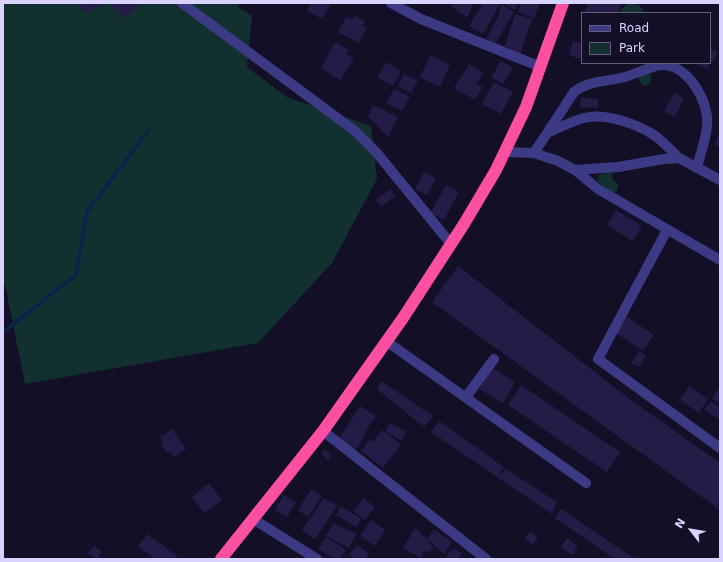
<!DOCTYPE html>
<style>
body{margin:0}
#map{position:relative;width:723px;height:562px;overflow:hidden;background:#130f26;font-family:"DejaVu Sans",sans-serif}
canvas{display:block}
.frame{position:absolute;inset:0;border:4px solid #d9d4ff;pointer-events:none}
.legend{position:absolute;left:581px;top:12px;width:130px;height:52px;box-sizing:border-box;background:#130f26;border:1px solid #625e7d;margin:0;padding:5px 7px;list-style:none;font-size:12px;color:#d9d4ff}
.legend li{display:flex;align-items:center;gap:8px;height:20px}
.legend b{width:20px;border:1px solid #625e7d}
.north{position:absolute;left:671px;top:510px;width:40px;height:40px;-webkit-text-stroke:3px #130f26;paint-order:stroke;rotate:301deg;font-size:11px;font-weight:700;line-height:16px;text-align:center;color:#d9d4ff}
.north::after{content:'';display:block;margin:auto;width:14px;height:18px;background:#d9d4ff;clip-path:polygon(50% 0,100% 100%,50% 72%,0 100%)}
</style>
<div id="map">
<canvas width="723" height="562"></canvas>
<div class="frame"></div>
<ul class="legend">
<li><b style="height:5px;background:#3d3a85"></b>Road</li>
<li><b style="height:11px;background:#12302f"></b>Park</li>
</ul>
<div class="north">N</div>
</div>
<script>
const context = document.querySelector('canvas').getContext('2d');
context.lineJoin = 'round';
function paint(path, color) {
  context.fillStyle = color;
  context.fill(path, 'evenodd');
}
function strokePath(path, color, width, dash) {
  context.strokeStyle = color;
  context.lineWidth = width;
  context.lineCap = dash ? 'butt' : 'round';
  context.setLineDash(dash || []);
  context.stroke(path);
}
paint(new Path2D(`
 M3,3H240L238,7L252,16L247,67L287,97L371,126L377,179L332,263L258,343L25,384L5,285L3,284Z
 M629,3L639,5L643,9V13H619L621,9Z
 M649,71L651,80L649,84L645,86L641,84L638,76Z
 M612,172V179L618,184L617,191L611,193L598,182V175Z`), '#12302f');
strokePath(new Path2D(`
 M3,332L76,275L87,212L148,131`), '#0c2248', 4);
paint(new Path2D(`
 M79,3H107L84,13Z
 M114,3H137L139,5L125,19L112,5Z
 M311,3H331L322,19L307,11Z
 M453,3H474L467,17L456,11L457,9L451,6Z
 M483,3L500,4L483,34L469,26Z
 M502,3H518L515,10Z
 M521,3H540L534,18L518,12Z
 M588,3H617L621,4L617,13H584Z
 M501,4L514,12L495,44L486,39L498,17Z
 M515,14L532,19L520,54L509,51L510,48L505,46Z
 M354,15L365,21L362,25L367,28L359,43L338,32L346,17L352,20Z
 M573,41L582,44V52L580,59L569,55Z
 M335,42L348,50L346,54L354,58L340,80L321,68Z
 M710,49L718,53L707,69L695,63H710Z
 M430,55L450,65L440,87L420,77Z
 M501,61L513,68L503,84L491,77Z
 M386,62L401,71L393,86L377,77Z
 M469,64L483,73L477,84L483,87L475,100L454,88Z
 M404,74L418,81L411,93L398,86Z
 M494,82L513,92L501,114L482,104Z
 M394,89L410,97L402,111L386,103Z
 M674,93L684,98L675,117L664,111Z
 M581,98L598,99V108L580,107Z
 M373,105L398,117L388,137L368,117Z
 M720,131V147L715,145Z
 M424,172L436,178L427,195L415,189Z
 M446,185L459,192L444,220L430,213Z
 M390,189L395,196L381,207L376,200Z
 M616,210L642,226L632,241L607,225Z
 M458,266L627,397L720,463V510L432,302Z
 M627,317L654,335L643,351L616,333Z
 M639,351L646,356L639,367L631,363Z
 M492,368L515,382L503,403L479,389Z
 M381,381L433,416L424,427L377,389Z
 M521,385L620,452L607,472L508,405Z
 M720,385V404L712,399Z
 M689,386L708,399L699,413L680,400Z
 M711,401L720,407V420L704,410Z
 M360,406L376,416L364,433L366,434L355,451L338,440Z
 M439,421L504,467L497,477L431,432Z
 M390,423L406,432L401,441L385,431Z
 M172,429L186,449L174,457L170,451L167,453L161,444L163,442L160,437Z
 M382,430L401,444L383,468L361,451L370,439L373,442Z
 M325,449L332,456L328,460L321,454Z
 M506,469L557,502L552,514L497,477Z
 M209,483L222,500L204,513L192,497Z
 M311,489L322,496L308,517L298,510Z
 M284,495L296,503L287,517L275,510Z
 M324,498L337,506L315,539L302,530Z
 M364,498L375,507L365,520L353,511Z
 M341,506L361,519L356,527L336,515Z
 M561,509L635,559H615L555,518Z
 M371,520L385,530L375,546L360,536Z
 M333,523L356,534L349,548L326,536Z
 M415,528L427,539L434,529L452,542L444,554L427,539L433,548L430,552L423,551L421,558L403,548Z
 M530,531L538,538L532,545L525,538Z
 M147,534L177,556L175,559H155L138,546Z
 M326,537L346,550L340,559H335L318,549Z
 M567,538L578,546L572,555L561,547Z
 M357,545L369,553L365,559H355L349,555Z
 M94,546L102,552L97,559L88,553Z
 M454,549L462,553L458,559H445L449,553Z`), '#241b47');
strokePath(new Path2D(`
 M182,3L355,131L376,152L451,244
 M391,3L421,19L541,67
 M547,133C559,128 572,121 584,118C605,112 640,125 657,137C665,144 672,151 679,158
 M505,152L534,153L558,161L575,170L598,189L720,260
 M534,153L574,92C589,80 607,82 625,77C635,74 652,66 660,65C688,63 710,103 707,126C706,140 700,154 697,168
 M575,170L618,167L664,159L679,158L720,180
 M667,230L598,359L720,448
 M386,341L586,483
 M466,397L494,359
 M323,431L486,559
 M253,519L317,559`), '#3d3a85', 10);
strokePath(new Path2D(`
 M221,559L323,431L403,318L464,224L496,170L526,107L563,3`), '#ff4fa3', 12);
</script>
